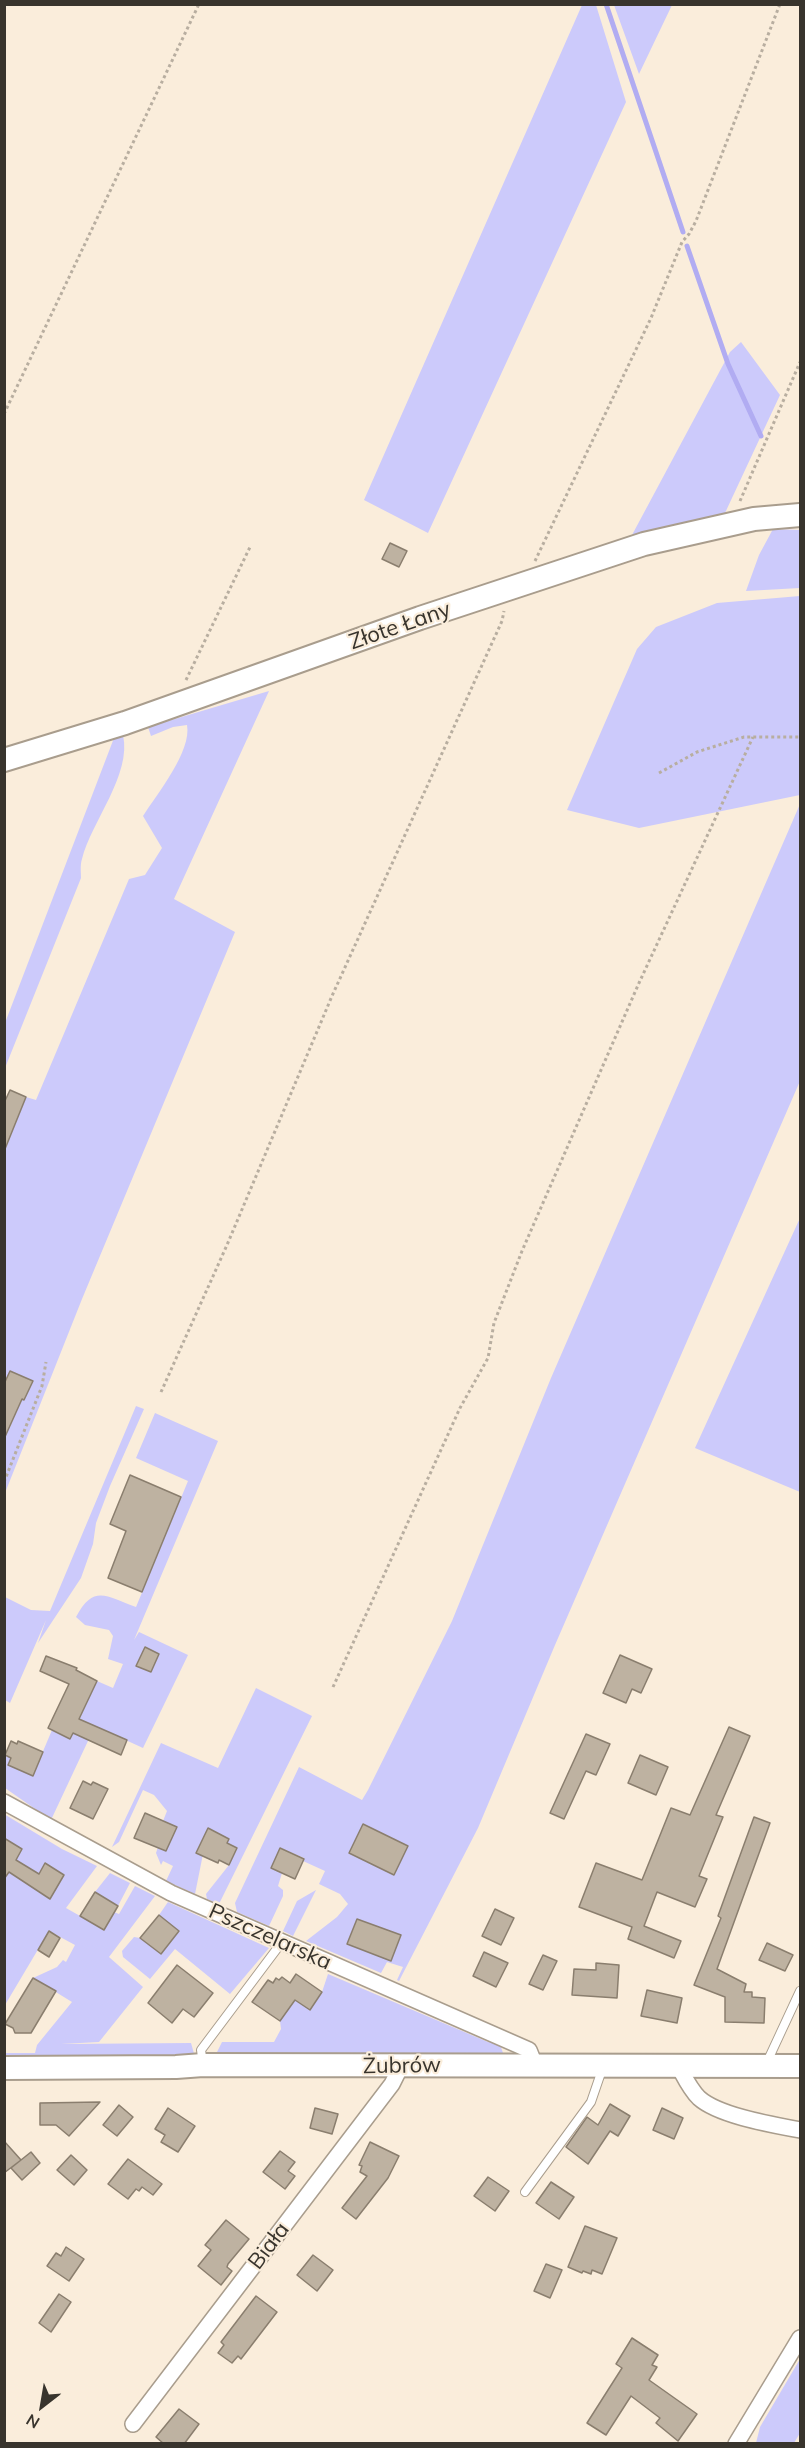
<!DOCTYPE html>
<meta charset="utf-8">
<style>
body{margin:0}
#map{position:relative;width:805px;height:2448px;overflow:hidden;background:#faeddb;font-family:Mulish,sans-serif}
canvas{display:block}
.frame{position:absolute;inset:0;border:6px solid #38342d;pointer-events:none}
.north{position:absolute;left:12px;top:2376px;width:60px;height:60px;-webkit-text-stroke:4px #faeddb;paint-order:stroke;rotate:211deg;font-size:16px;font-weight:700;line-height:24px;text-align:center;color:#38342d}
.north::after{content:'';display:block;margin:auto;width:21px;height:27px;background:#38342d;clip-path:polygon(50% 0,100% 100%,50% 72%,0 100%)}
</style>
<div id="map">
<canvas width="805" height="2448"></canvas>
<div class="frame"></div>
<div class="north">N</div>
</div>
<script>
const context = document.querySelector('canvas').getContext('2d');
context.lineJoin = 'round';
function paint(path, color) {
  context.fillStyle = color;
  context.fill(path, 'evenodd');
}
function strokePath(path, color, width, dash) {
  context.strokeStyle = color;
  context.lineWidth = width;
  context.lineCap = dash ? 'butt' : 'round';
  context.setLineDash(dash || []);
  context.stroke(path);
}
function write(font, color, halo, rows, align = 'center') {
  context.font = font + ' Mulish,sans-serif';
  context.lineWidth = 4.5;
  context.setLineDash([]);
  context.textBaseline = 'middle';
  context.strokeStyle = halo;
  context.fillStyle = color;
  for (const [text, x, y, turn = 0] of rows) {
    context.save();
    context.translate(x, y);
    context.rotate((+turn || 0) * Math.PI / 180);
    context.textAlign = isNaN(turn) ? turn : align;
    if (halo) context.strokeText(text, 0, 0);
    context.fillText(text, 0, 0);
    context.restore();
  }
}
paint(new Path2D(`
 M582,5H596L626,102L428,533L364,500Z
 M614,5H672L639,74Z
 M741,342L780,395L725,513L632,535L730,352Z
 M773,529L800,530V588L746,591L759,555Z
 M800,596V795L639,828L567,810L637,649L656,627L717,603Z
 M269,691L174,899L235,932L82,1299L5,1493V1425L10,1427L22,1399L24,1400L32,1382L5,1384V1150L26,1097L36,1100L129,879L145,875L162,848L143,816C157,794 192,751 187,725L173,727L151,736L148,727Z
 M123,735C132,775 91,822 82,859C80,865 81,872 81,878L5,1068V1023L114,738Z
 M800,804V1081L555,1645L478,1828L399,1981L397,1980L403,1967L387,1962L381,1973L306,1941L337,1917L348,1904L340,1894L319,1884L325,1871L303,1861L304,1858L280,1848L282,1873L278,1886L283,1890V1896L269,1926L237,1912L235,1903L299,1767L362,1800L368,1790L452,1621L551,1378Z
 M800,1218V1492L695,1448Z
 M136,1406L144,1409L110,1486L96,1523L93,1544L81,1578L38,1643L46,1620L10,1703L5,1700V1597L31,1610L50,1611Z
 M155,1413L218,1441L134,1640L139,1632L188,1655L143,1748L95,1726L51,1820L5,1788L4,1757L5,1755L11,1758L8,1765L33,1775L52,1730L70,1739L97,1681L113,1688L123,1664L108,1659L113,1636L109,1630L85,1625L76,1617C94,1583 107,1597 136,1607L188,1481L136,1458Z
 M256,1688L312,1716L219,1904L207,1899L206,1894L229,1865L237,1848L227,1843L229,1839L208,1829L195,1894L166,1881L173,1866L163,1861L161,1865L156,1853L158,1847L166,1851L177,1827L163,1821L167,1811L154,1795L143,1790L119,1842L112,1847L161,1743L218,1768Z
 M4,1814L62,1849L97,1866L66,1908L103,1929L114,1912L119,1914L135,1886L155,1896L109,1957L143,1987L99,2042L61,2044L191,2043L195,2057L6,2055L5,2053H35L37,2045L72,2002L33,1978L57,1967L63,1960L66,1962L75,1945L49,1931L5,2005Z
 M110,1873L130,1883L118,1906L95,1892Z
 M316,1890L293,1936L283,1931L297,1901Z
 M168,1902L269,1948L230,1994L175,1949L150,1979L123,1957L122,1951L134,1937L140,1938L161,1954L179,1931L159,1915Z
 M328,1974L488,2042L500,2044L504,2056H215L222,2042H274L281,2029L280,2021L295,2000L310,2009L322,1992Z
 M800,2359V2433L794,2443H756L760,2427Z`), '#cccafb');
strokePath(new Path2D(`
 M606,4L683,232
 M687,246L728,364L761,436`), '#b1acf2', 5);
const building = new Path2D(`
 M390,543L407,551L399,567L382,559Z
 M10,1090L26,1097L5,1149L4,1103Z
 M10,1371L33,1381L24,1400L22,1399L4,1439V1384Z
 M130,1475L181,1497L142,1592L108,1578L126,1531L110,1524Z
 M145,1647L159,1654L151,1672L136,1666Z
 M620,1655L652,1669L641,1693L632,1689L626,1703L603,1693Z
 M46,1656L77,1668L76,1670L97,1681L79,1719L127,1740L121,1755L73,1733L70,1739L48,1728L69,1684L40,1671Z
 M729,1727L750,1736L716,1815L723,1817L699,1876L707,1879L695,1907L657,1892L644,1926L681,1941L674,1958L628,1939L632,1927L579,1907L596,1863L642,1880L671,1808L690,1815Z
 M586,1734L610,1744L596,1775L586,1771L564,1819L550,1813Z
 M11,1741L17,1744L18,1741L43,1752L33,1776L8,1765L11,1758L5,1755Z
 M640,1755L668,1767L656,1795L628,1783Z
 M83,1781L91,1785L93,1782L108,1789L93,1819L70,1808Z
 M145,1813L177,1827L166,1851L134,1838Z
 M754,1817L770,1823L717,1969L746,1984L744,1992H752V1997L765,1998L764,2023L725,2022V1997L694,1985L721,1918L718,1916Z
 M363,1824L408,1846L394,1875L349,1853Z
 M208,1828L229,1839L227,1843L237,1848L229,1865L219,1860L218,1863L196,1853Z
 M4,1838L22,1849L16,1860L39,1874L45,1863L64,1875L50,1899L9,1872L4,1879Z
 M280,1848L304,1859L295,1879L271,1868Z
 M95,1892L118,1906L104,1930L80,1916Z
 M495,1909L514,1918L501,1945L482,1936Z
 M159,1915L179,1931L161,1954L140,1938Z
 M357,1919L401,1935L391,1961L347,1944Z
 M49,1931L60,1938L49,1957L38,1950Z
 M767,1943L793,1955L785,1971L759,1960Z
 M484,1952L508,1963L496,1987L473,1976Z
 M543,1955L557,1961L543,1990L529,1984Z
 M596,1963L619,1965L617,1998L572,1995L574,1969L596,1970Z
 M177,1965L213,1993L194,2017L183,2009L172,2023L148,2003Z
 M296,1974L322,1992L310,2010L295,2000L280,2021L252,2002L268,1980L273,1983L276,1978L279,1980L282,1977L290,1983Z
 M33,1978L56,1991L31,2033H15L13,2028L5,2024Z
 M647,1990L682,1998L677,2023L641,2016Z
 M100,2102L69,2136L56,2125H40V2103Z
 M610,2104L630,2116L618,2136L610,2131L588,2164L566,2147L587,2117L598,2125Z
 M119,2105L133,2117L117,2136L103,2125Z
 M168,2108L195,2126L178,2152L161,2142L165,2135L155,2129Z
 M315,2108L338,2114L332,2134L310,2128Z
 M662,2108L683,2118L674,2139L653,2130Z
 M4,2141L21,2160L4,2173Z
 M370,2142L399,2156L388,2178L356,2219L342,2208L367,2176L360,2172L362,2166L359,2165Z
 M280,2151L295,2162L288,2171L295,2176L285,2189L263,2172Z
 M31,2152L40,2163L22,2180L11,2168Z
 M71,2155L87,2170L74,2185L57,2170Z
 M128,2159L162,2184L153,2195L142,2187L139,2191L136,2189L128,2199L108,2184Z
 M488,2177L509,2191L495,2211L474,2196Z
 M551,2182L574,2197L559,2219L536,2203Z
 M226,2220L249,2239L228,2264L227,2267L232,2271L221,2285L198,2266L211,2250L205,2245Z
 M585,2226L617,2238L602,2274L592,2270L591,2274L583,2271L582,2273L568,2267Z
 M66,2247L84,2259L69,2281L47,2266L56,2253L61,2256Z
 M313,2255L333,2270L317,2291L297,2275Z
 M546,2264L562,2270L550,2298L534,2291Z
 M59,2294L71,2302L51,2332L39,2323Z
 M256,2296L277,2312L241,2359L238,2356L232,2363L218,2353L224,2345L221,2342Z
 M632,2338L658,2355L652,2365L657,2367L649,2380L697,2414L678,2441L656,2423L660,2418L631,2396L606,2435L587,2423L622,2368L616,2364Z
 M179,2409L199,2424L184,2444H164L156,2437Z`);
paint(building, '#beb2a1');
strokePath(building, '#8a7e6e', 1.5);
const lane = new Path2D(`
 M767,2062L800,1991
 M203,2064L201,2050L282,1942
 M525,2192L591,2102L603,2067`);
const street = new Path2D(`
 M4,1802L171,1893L529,2050L535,2065
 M679,2067C685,2078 690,2089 699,2098C719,2116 774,2125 800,2130
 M133,2424L392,2084L401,2066
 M736,2444L800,2338`);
const secondary = new Path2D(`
 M4,760L125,723L420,618L644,544L754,519L800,515
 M4,2068L176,2067L203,2065L800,2066`);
strokePath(lane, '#a99d8d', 10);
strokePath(street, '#a99d8d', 18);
strokePath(secondary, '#a99d8d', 26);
strokePath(new Path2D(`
 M4,414L199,4
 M740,501L800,362
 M535,561L651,318L682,242L689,234L696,221L780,4
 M186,680L251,545
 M659,773L697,752L744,737H800
 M161,1392L227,1245L332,996L502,621L504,611
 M4,1482L42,1386L46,1362
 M333,1687L460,1408L488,1358L494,1323L522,1251L639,983L753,737`), '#b8aea0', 3, [3, 3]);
strokePath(lane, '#fff', 8);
strokePath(street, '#fff', 15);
strokePath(secondary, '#fff', 22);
write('22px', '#38342d', '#faeddb', [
 ["Złote Łany",400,626,-19],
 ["Pszczelarska",270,1937,24],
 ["Żubrów",402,2066,-1],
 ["Biała",269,2246,-53]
]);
</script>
